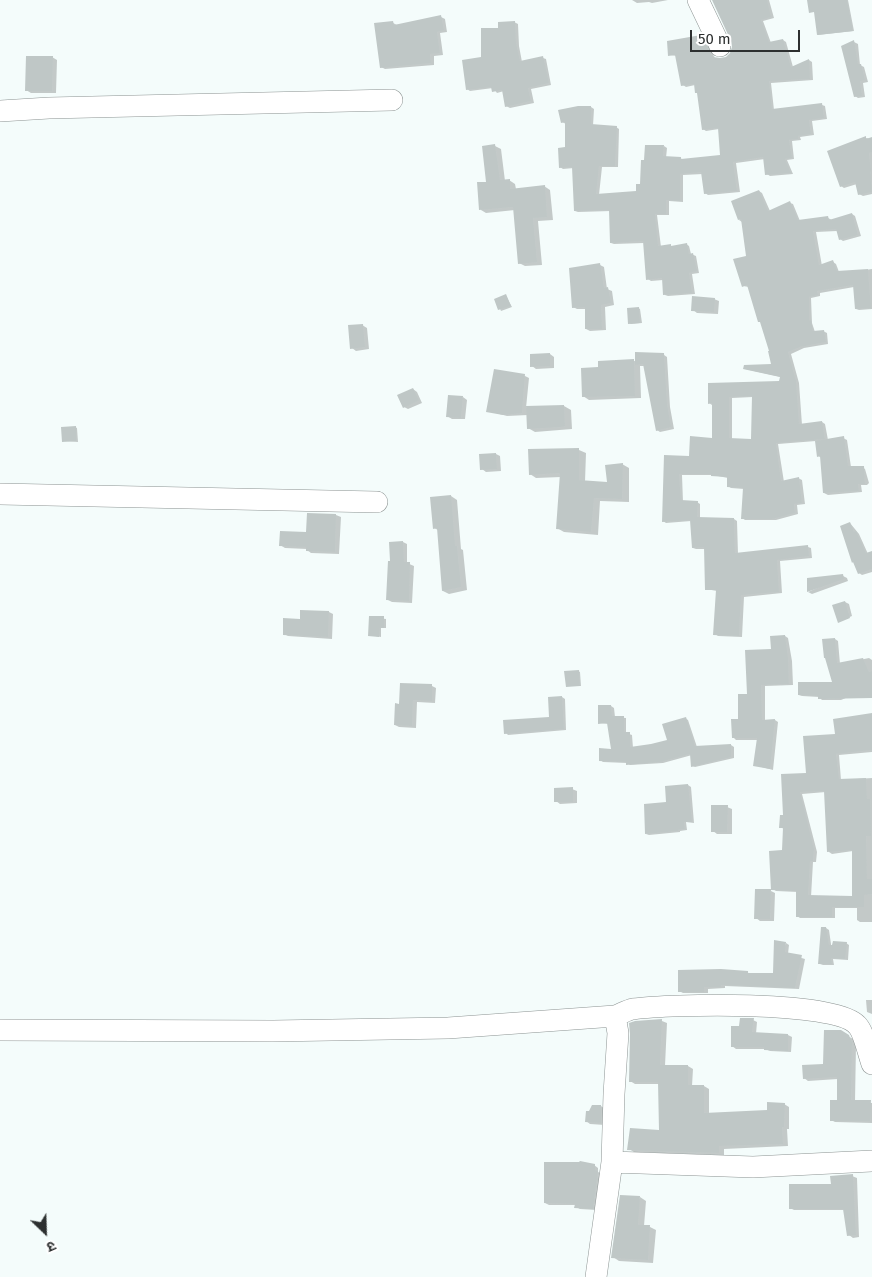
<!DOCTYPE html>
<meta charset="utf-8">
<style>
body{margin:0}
#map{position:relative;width:872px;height:1277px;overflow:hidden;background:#f4fcfb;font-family:"Fira Sans","Noto Sans Devanagari",sans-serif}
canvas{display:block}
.north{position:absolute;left:20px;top:1207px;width:50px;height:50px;-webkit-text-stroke:4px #fff;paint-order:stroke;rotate:156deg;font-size:14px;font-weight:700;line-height:20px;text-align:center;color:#2d3030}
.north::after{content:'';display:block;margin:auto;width:18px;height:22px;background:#2d3030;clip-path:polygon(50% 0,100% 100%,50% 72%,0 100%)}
.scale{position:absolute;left:690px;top:30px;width:110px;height:22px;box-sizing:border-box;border:2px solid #2d3030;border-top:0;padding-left:6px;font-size:15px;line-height:18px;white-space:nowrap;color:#2d3030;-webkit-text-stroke:4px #fff;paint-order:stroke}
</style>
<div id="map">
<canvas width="872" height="1277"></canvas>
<div class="north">उ</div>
<div class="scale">50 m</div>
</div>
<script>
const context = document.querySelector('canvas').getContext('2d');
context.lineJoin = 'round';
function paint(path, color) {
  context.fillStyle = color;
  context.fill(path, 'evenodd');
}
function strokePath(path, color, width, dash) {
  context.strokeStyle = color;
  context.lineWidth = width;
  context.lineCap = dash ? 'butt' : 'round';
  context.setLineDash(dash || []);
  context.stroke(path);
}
paint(new Path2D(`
 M632,0H668L652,3L649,2L637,3Z
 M713,0H769L774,18L763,21L771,43L783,40L786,42L793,67L809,60L812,62L813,80L771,83L774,110L822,105L825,106L827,119L812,121L814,135L800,137L801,140L792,141L794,159L787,160L793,174L770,176L767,174L765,159L736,163L740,192L708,195L705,193L703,174L683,175V202L669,201V215H657L661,247L670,245L673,247L686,244L689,246L691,254L696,256L699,273L692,274L695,294L668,296L665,295L663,280L651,281L648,279L644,243L614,244L611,243V211L578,212L575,211L574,168L563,169L560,167L566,148V124L562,122L591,107L594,109L593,126L616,127L619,129L618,167H602L599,195L637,192L664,146L667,148L666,158H680L684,160L722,156L719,129L706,131L703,129L698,93L695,85L686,87L683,85L677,56L670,55L701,36L704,38L715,58H726L731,54L734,48L732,40Z
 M815,0H848L854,31L818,35L815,12H810Z
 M441,17L445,19L447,32L440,33L443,55L434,56V65L385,69L381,67L393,23L397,25Z
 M514,22L518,24L519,46L522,62L543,58L546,59L551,85L531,89L534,103L510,108L506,106L504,91L497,93L493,88L470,91L467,89L500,29Z
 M854,42L858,44L860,65L864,67L868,82L863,83L865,97L858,98L855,96Z
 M52,57L57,60L56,93H31L26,90Z
 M866,138L872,139V194L863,196L859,194L857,184L844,188L841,186Z
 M495,146L501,149L505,181L509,180L515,184L516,189L544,186L550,190L553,220L538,221L542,265L525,266L519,263L515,210L486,213L481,210Z
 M759,191L762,193L770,211L790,203L793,204L800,221L828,218L832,220L852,214L855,216L861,236L843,241L840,239L837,231L816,232L822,266L833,262L836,264L839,272L844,273L872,269V309L859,310L856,309L854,287L820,293V296L811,298L812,323L815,332L823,331L827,333L828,344L804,348L791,354L799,383L802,425L822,422L825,424L828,440L843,438L847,440L851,467H862L865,469L869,483L867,485H861L862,492L828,495L824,493L822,458L818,456L816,441L778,444L784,482L798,478L802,480L805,504L797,505L798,514L776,520H745L742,518L744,489L731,488L728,486V478L713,475H682L683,502H697L700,504V518L734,519L737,521L738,554L808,547L811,548L812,558L780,561L782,593L744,597L742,637L718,636L715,634L717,591L706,589V549H696L693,548L691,521L666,523L663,521L665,457H690L713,439L712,405L709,403V384L781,382V377L745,369L773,365L771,352L749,287L743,286L747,257L742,222L739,220ZM753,397L752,440L732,439V398Z
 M600,265L604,267L607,289L612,291L614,305L605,307L606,330L590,331L586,329V309H577L573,307Z
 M506,296L512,307L501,311L496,300Z
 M714,299L719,301L718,314L697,313L693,310Z
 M638,308L640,309L642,323L631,324L629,323Z
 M362,325L367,328L369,349L356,351L352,348Z
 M550,354L554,357V368L536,369L532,366Z
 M664,355L667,357L670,407L674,429L660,432L657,430L644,366H640L641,398L589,400L583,396L599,369V362L636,361Z
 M495,370L525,376L529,378L526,408L564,406L571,410L572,429L535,432L528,428V415L507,416L488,411Z
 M413,389L417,392L422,403L408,409L404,407Z
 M463,397L467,400L465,419H452L447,416Z
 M75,427L77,428L78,442L63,441Z
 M579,450L586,453L585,482L608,484L622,464L629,468V502L600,501L598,535L564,532L557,528L561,477L536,478L530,474L529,451Z
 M496,454L500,456L501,471L486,472L482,469Z
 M451,496L457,500L461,549L463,550L467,590L449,594L443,591L438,530L434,528Z
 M308,514L336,515L341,517L339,554L311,553L307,550V549L285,548L280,545L308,533Z
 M850,523L859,534L868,554L872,552V572L862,575L859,573Z
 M403,542L407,544V563L414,566L412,603L392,602L388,600Z
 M843,576L847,578L848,581L812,594L808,592Z
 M845,602L849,604L852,616L840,621V622H839Z
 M329,612L333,614L332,639L288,636L284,634L301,620Z
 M370,617L386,619V628H381V637L370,635Z
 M785,636L788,638L792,661L793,685L765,686V721L775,720L778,722L773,770L754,765L758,740H736L733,737L748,695L772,650Z
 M835,639L838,641L840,664L869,658L872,660V687L841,700H822L819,697L802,696L799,695L834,683Z
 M578,671L580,672L581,686H567Z
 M432,686L436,688L435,703L417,702L416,728L399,727L395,725L400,705Z
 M562,697L565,699L566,730L508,735L506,733L550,718Z
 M611,706L614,708L615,717L626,718V733L632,735L633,748L669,741L685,718L688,720L697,747L731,745L734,747V758L695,767L692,766V755L663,763L630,765L627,763L603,762L600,760L613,750L608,724L600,723L599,707Z
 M872,714V752L839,755L841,780L872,778V922H860L857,920V908H835V918H800L797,916L798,892L776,891L773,889L783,851L784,829L780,827L807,774L837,735ZM826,792L829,852L832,854L853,851V897H811L813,862H816L817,852L802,794Z
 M688,785L691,787L694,823L686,822L687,830L680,831V832L649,835L646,834L668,803Z
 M572,789L577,791V803L560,804L556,801Z
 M727,807L732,809V834H717L713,831Z
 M771,891L775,893L774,921H760L756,918Z
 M826,928L829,930L832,951L846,943L849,945L848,960L833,959L834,965H823L820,964Z
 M786,943L789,945L788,954L805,959L799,989L725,986V988L708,989V993H683L679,991L747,972L750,974H774Z
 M866,1000H872V1014L867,1012Z
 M753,1020L757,1022L756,1034L788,1035L792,1037L791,1052L770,1051L765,1049H736L732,1046L740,1027Z
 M662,1021L667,1023L665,1066H688L693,1069L692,1086H704L709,1089V1114L768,1111L784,1104L789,1107V1129H787L788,1146L724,1149V1155L634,1152L629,1149L661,1132L659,1084H635L630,1081L635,1023Z
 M841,1032L853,1039L856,1045L855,1102L872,1103V1123L835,1122L831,1120L838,1101V1079L808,1081L804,1078L824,1065Z
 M601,1106L605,1109V1125L590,1124L586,1121Z
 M594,1165L598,1168V1172L602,1174L597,1210L580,1209L576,1207V1205H549L545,1203Z
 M852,1176L857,1178L859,1237L853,1238L849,1235L845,1210H794L790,1208L832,1185Z
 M640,1197L646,1201L644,1226L650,1227L656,1230L653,1263L619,1261L613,1257Z`), '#0003');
paint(new Path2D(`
 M712,0H767L771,17L761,20L769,42L783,39L791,67L809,59L810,79L769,81L772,109L822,103L824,118L809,120L811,134L798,136V139L789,140L792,158L785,159L791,173L765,175L763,157L733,162L737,191L704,194L701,172L680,174V201L666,200V214H655L658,246L671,244V246L687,243L689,254L693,253L697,271L689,273L692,293L663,295L662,278L646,280L643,241L610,243L609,210L574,211L572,167L559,168L558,148L565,147V122L561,123L558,110L578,106H591V124L617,126L615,166H599L596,194L636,191V184H640L641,160H644L645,145H664L663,156L681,157V159L720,155L718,128L702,130L697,93H695L694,84L681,86L675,55L668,56L667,41L701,35L709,51L713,57L720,58L726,57L730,53L732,47L731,41Z
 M807,0H847L853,31L817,35L814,12L809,13Z
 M441,15L444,30L437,32L440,53L430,54L431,63L380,68L374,23L393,21L394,25Z
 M515,21L516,43L520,61L543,56L549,83L528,88L531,101L505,107L502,90L492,92L491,87L466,90L462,60L481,57V28H498V22Z
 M854,40L858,64H861L865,80L860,81L862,96L854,97L841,46Z
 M26,56H53L52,91H25Z
 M866,136V139L872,137V152L869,153L871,171L870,172L872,192L858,195L855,182L840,187L827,151Z
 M495,144L500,180L510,179V189L545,185L547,217L533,218L537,262L518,264L513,207L479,210L477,182H486L482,146Z
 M759,190L768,211L790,201L798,220L828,216L829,220L852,213L858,235L839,240L836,229L813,231L819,265L833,260L837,271L868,269L871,308L855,309L853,285L817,291L818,295L809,297V321L811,320L813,331L824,330L826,342L800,347L788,352L796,381L799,424L822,421L825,439L776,443L781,481L799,477L802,503L794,504L795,513L772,519H741L743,488L727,487V477L711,476V474H679L681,500L698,501L697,517L734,518L735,553L808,545L809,556L777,560L779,592L741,595L739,636L713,635L716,590H705L704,547L692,548L690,520L662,522L664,455L689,456L690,436L712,438V403L708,404V383L779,381L780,377L743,369L744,365L771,364L768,351H769L760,322H758L747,285L742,287L733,259L746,256L741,219L738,220L731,201ZM752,396L751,439L729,438V397Z
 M600,263L604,288L608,287L611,303L601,305L602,329H585V307L572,308L569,268Z
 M506,294L511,306L498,310L494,299Z
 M692,296L715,298L714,312L691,311Z
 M639,307L640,323L628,324L627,308Z
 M363,324L365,347L350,349L348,325Z
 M635,352L664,353L667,404L671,427L656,431L643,364L635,365Z
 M550,353V366L530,367V354Z
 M634,359L635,396L582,397L581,368L598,367V361Z
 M494,369L525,374L522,413L503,415L486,412Z
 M413,388L419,400L403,408L397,395Z
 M448,395L463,396L461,418L446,417Z
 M564,405L565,426L561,427L527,429L526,406Z
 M76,426V441L62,442L61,427Z
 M844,436L848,466H864L865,484H858L859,491L823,493L820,456L817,457L815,441Z
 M579,448V480L607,482L605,465L623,463L622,499L594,498L591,532L556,529L560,473L529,475L528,449Z
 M496,453L497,469L480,470L479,454Z
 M451,495L455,546H457L461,587L442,591L437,528L433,529L430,497Z
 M307,513L336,514L335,552L306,551V547L279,546L280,531L306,532Z
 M850,522L854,532L856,531L866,553L872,551V569L858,574L853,562L852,563L840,526Z
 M403,541L404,562H410L409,601L386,600L388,561H390L389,542Z
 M843,574L844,579L807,592V578Z
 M845,601L850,618L838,623L832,605Z
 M300,610L329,611L328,637L283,635V618L300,619Z
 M369,616H384V628H380L379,637L368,636Z
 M785,635L788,658L789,684L761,685L762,720L775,719L770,769L753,766L757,738H732L731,719H738V694H747L745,650L771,649L770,636Z
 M835,638L837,663L863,658L869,672L872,671V698L818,699V696L798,695V682H832L825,658H824L822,639Z
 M579,670L580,686L566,687L564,671Z
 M400,683L432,684V701L413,700L412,726L394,725L395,703L399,704Z
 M562,696L564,729L504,734L503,720L549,717L548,697Z
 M598,705H611L612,716H624V732H630V747L651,744L667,740L662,724L686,717L695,746L731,744V757L691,767L690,754L660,762L626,765V762L599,761V748L611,749L607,723L598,724Z
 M872,713V750L836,754L839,779L866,778L867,799H870L871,836H866L867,879H872V894L864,895V907H832V917H796V891L771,890L769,851L782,850L783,828H779L780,815H783L781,774L806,773L803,736L835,734L833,719ZM824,791L827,852L852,850V896L808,895L810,861H813L814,849L800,792Z
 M688,784L692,822H684L685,829L678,830V831L645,834L644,804L666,802L665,786Z
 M573,787V802H554V788Z
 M711,805H728L727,832H711Z
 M755,889H771L770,919H754Z
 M821,927H826L829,945H832L833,941L847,942L845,959L831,958L832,964H818Z
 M774,940L786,942L785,952L802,955L795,988L721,985V987H704V992H678V970L721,969L748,971V973H773Z
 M740,1018H754L752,1032L788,1034V1051L764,1050V1047H731V1026H739Z
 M662,1019L660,1065H688V1085H704V1113L767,1110V1102L785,1103L784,1127H782L783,1144L719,1146V1153L627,1150L630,1128L659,1130L658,1082H629L630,1034L629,1023L635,1021Z
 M824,1030H841L849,1035L850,1038L852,1042L851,1100H871L870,1121H830V1100H837V1077L803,1079L802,1065L823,1064Z
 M592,1105H601V1123L585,1122L586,1111H589Z
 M580,1161L595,1164V1170L598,1171L593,1209L574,1208L575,1204L544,1203V1162H579Z
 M853,1174L856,1235L847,1236L843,1209H789V1184H831L830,1176Z
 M620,1195L640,1196L638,1225H650L648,1260L611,1258Z`), '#bfc7c6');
const minor = new Path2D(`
 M698,0L720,46
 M0,111L49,108L392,100
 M0,494L377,502
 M0,1030L273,1031L448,1028L615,1016C621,1014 627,1010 633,1009C669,1004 834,1000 857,1025C864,1032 868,1053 872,1064
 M612,1162L753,1167L872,1161
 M596,1277L612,1162L614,1094L618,1033L615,1016`);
strokePath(minor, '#8d9493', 22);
strokePath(minor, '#fff', 21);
</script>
